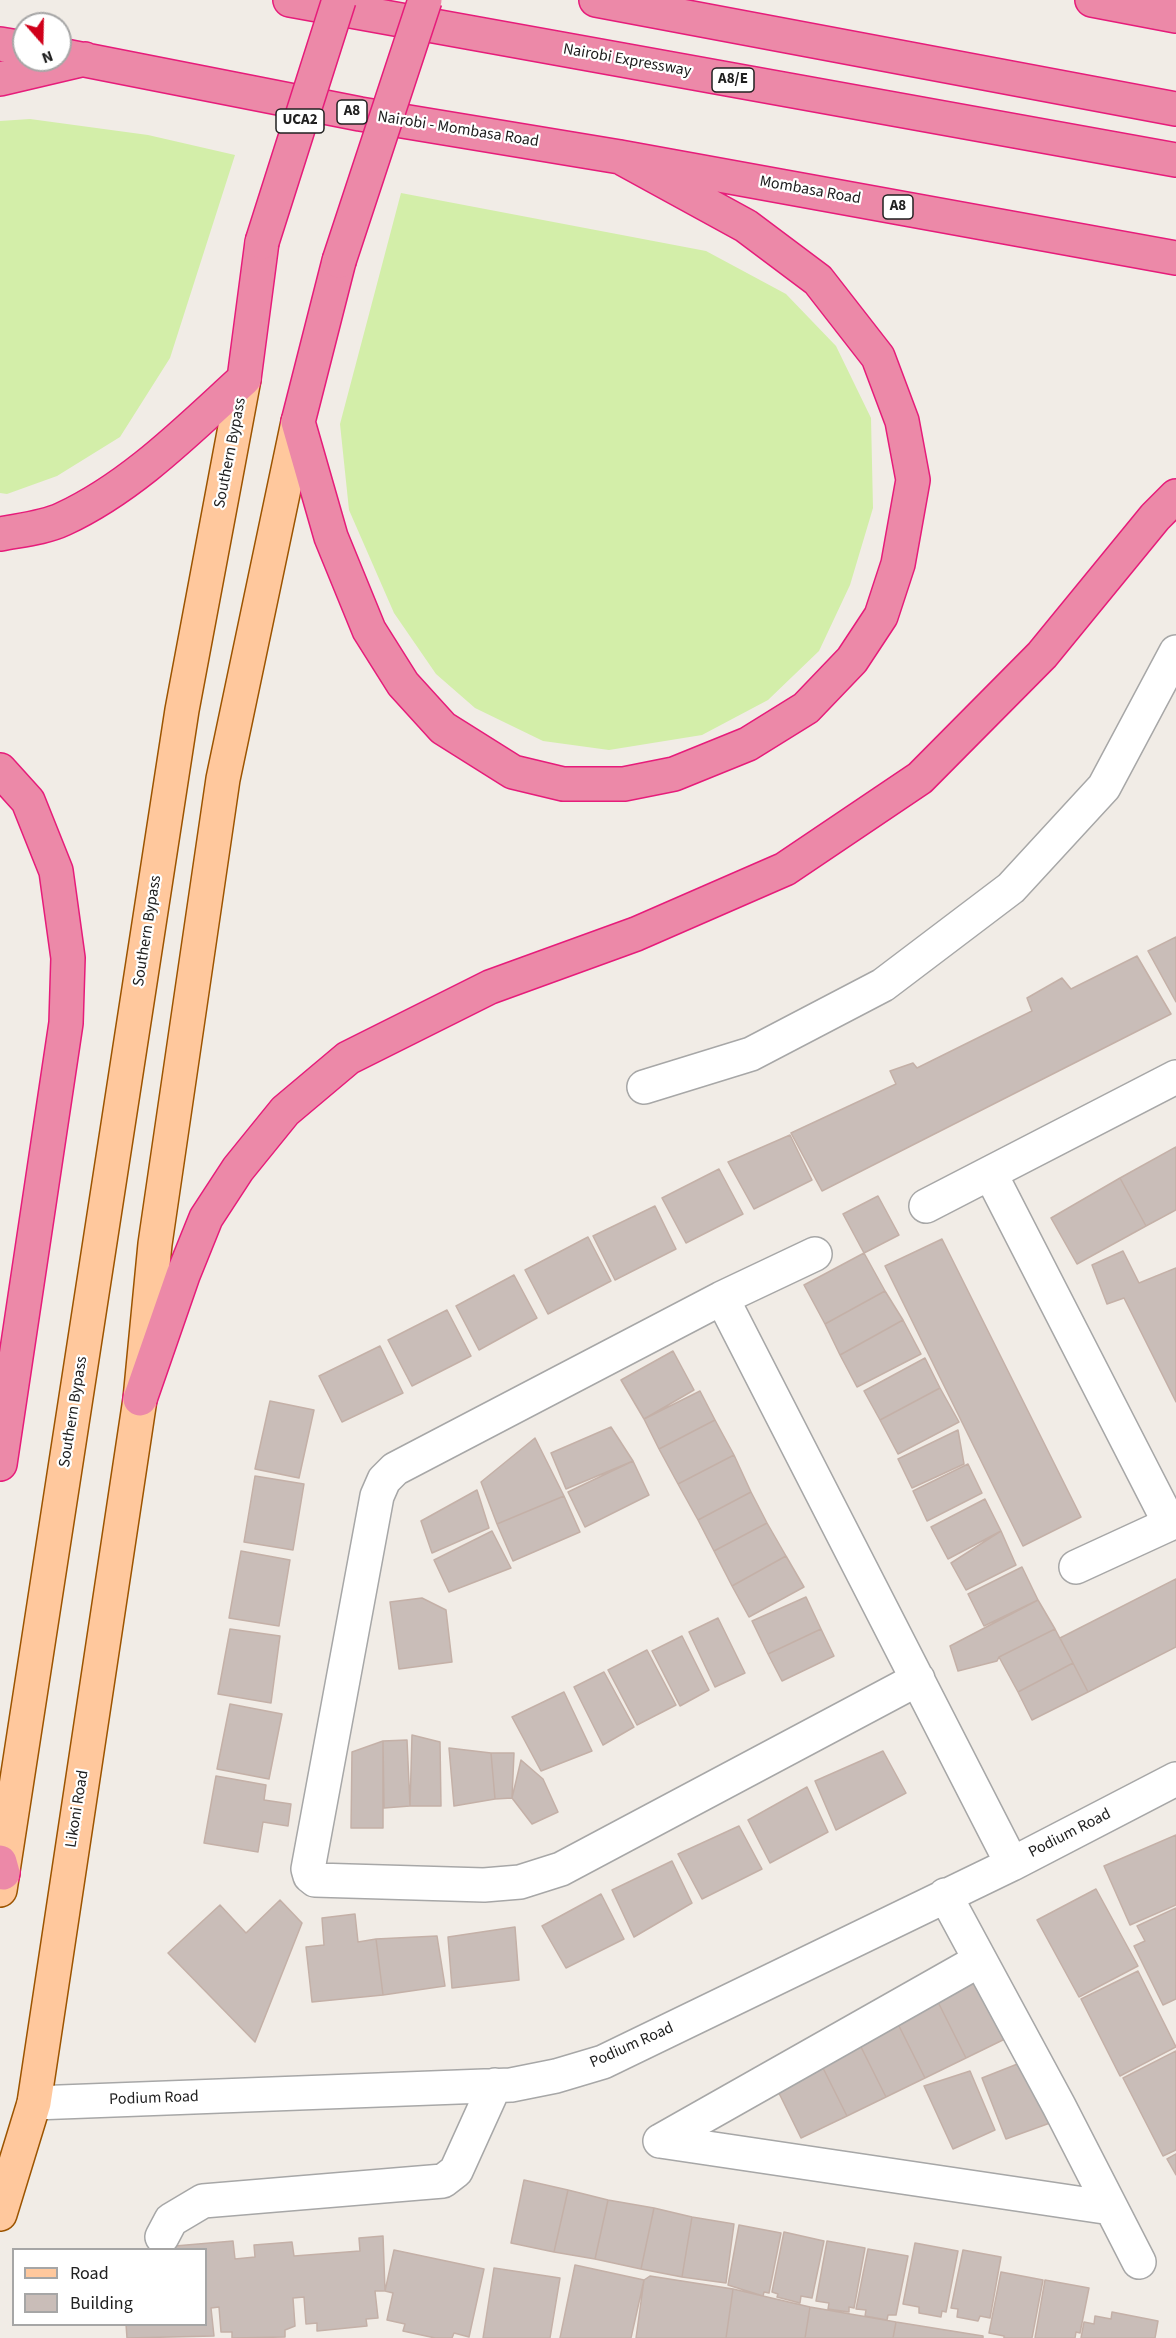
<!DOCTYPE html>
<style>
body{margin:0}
#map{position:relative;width:1176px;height:2338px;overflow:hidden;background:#f1ece6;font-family:"Source Sans 3",sans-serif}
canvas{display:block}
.legend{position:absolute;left:12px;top:2248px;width:195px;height:78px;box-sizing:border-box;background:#fff;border:2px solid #a6a6a6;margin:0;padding:8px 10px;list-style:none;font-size:18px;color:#202020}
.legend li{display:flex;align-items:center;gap:12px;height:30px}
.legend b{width:30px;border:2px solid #a6a6a6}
.north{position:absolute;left:12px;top:12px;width:60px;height:60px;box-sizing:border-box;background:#fff;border:2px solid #a6a6a6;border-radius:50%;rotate:160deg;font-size:16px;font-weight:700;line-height:24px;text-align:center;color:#202020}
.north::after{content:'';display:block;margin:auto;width:21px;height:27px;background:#d0001a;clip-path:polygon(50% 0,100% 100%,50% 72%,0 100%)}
</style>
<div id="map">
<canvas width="1176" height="2338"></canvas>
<ul class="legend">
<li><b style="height:8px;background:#ffc89d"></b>Road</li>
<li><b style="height:16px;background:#c9bdb8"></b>Building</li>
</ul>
<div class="north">N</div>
</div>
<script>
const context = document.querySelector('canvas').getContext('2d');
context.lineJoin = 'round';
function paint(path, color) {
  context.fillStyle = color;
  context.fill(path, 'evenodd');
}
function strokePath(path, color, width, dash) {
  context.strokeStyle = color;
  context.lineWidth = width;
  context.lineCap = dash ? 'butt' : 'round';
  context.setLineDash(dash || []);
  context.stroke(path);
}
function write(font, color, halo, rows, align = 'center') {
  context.font = font + ' "Source Sans 3",sans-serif';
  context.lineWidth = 4.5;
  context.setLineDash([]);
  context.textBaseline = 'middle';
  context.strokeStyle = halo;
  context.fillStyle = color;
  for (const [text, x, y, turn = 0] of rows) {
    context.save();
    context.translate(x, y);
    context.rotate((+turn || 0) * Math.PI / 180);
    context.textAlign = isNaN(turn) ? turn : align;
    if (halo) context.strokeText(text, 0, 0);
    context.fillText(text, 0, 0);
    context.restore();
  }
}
paint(new Path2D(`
 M30,119L148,135L235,155L170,358L120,437L57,476L7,494L0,493V121Z
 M401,193L706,251L786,294L836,346L871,418L873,508L850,585L819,651L768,700L702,735L609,750L543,741L475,708L436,674L394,613L349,510L340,424Z`), '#d3eea9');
const building = new Path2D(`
 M1176,937V1002L1148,951Z
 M1137,956L1171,1014L822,1191L791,1133L896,1084L890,1071L913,1063L917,1068L1032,1011L1027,998L1062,978L1071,989Z
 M790,1135L812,1180L754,1209L728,1162Z
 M1176,1147V1210L1146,1226L1120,1178Z
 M719,1169L743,1214L686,1243L662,1198Z
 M1120,1178L1146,1226L1077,1264L1051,1218Z
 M878,1196L899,1235L864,1253L843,1214Z
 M655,1206L676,1249L615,1280L593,1236Z
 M588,1237L611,1281L548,1314L525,1270Z
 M942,1239L1081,1517L1023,1546L885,1266Z
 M1123,1251L1139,1283L1176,1268V1402L1124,1298L1107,1304L1092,1265Z
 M864,1253L885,1291L825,1324L804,1285Z
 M514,1275L537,1318L479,1350L456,1306Z
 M885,1291L903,1320L840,1355L825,1324Z
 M447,1310L471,1356L412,1386L388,1340Z
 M903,1320L921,1354L857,1387L840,1355Z
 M380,1346L403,1393L342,1422L319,1376Z
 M673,1351L694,1390L644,1419L621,1380Z
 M925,1358L940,1388L880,1420L864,1391Z
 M940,1388L959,1422L898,1454L880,1420Z
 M700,1391L715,1420L659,1449L644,1419Z
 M270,1401L314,1410L299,1478L255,1469Z
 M715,1420L734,1455L678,1484L659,1449Z
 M611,1427L633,1461L566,1489L551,1453Z
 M958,1430L964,1464L912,1488L898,1459Z
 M535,1438L564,1496L497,1524L481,1482Z
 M734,1455L751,1492L698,1520L678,1484Z
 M633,1461L649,1495L585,1527L568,1492Z
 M968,1464L982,1493L927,1521L913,1491Z
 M255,1476L304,1484L293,1550L244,1542Z
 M477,1490L489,1528L432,1553L421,1521Z
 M751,1492L767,1523L714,1551L698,1520Z
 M564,1496L580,1532L513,1561L497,1524Z
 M985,1499L1001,1531L948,1559L931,1527Z
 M767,1523L786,1556L732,1586L714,1551Z
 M492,1531L511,1568L449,1592L434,1560Z
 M1001,1531L1016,1565L966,1590L951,1563Z
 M241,1551L290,1560L279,1626L229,1618Z
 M786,1556L804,1587L749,1617L732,1586Z
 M1022,1567L1038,1600L984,1626L968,1594Z
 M1176,1579V1647L1088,1692L1060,1638Z
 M806,1597L821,1629L768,1654L752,1621Z
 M422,1598L446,1610L452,1662L399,1669L390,1602Z
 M1038,1600L1055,1629L999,1657L997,1661L958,1671L950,1646Z
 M718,1618L745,1673L715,1687L689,1632Z
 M230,1629L280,1636L271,1703L218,1694Z
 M821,1629L834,1656L782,1681L768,1654Z
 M1055,1629L1073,1663L1018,1692L999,1657Z
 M682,1636L709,1690L680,1706L652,1651Z
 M647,1650L676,1705L637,1725L608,1670Z
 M1073,1663L1088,1692L1032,1720L1018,1692Z
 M604,1672L634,1727L603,1745L574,1687Z
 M564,1692L592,1751L541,1771L512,1717Z
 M230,1704L282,1714L269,1779L217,1769Z
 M412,1735L440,1742L441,1806H410Z
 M407,1740L410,1806L384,1808L383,1741Z
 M383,1741V1828H351L352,1752Z
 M449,1748L491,1753L495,1799L454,1806Z
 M883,1751L906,1793L836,1830L815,1781Z
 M491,1753H514L512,1798L495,1799Z
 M521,1760L543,1779L558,1812L532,1824L512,1798Z
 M216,1776L266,1785L264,1800L291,1804L288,1826L263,1822L258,1852L204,1843Z
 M807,1787L828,1832L770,1863L748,1820Z
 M739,1826L762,1869L702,1899L678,1854Z
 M1176,1835V1905L1130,1925L1104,1866Z
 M672,1861L692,1903L634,1937L612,1890Z
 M1096,1889L1138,1966L1079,1997L1037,1920Z
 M601,1894L624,1939L566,1968L542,1926Z
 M280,1900L302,1923L255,2042L168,1953L220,1905L246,1933Z
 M1176,1908V1999L1163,2005L1134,1946L1145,1941L1137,1926Z
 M355,1914L358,1942L376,1939L383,1995L312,2002L306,1947L324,1945L322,1918Z
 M515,1927L519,1980L452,1988L448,1937Z
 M437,1936L445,1986L383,1995L376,1939Z
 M1138,1971L1176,2047L1120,2076L1081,1999Z
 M980,1978L1009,2037L966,2058L937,2000Z
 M937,2000L966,2058L925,2078L896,2020Z
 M896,2020L925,2078L886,2097L857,2039Z
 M857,2039L886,2097L847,2116L818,2058Z
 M1176,2051V2150L1163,2156L1123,2078Z
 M818,2058L847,2116L801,2138L773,2081Z
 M1025,2061L1050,2123L1006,2139L982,2078Z
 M970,2071L995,2130L953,2149L924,2086Z
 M1176,2154V2175L1167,2159Z
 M524,2180L568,2190L554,2252L511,2243Z
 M568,2190L608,2200L595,2259L554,2252Z
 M608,2200L654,2208L641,2269L595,2259Z
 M654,2208L692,2217L682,2277L641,2269Z
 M692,2217L734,2224L726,2283L682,2277Z
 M739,2225L781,2233L769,2293L764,2292L763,2296L728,2285Z
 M784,2232L824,2241L812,2298L801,2296L800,2303L777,2297L778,2294L772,2292Z
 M383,2236L385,2291H375L378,2318L366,2319L367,2326L317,2331V2323L306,2324L304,2297L293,2298L295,2326L285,2330V2337L232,2338V2332H221L219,2307L211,2308L214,2336L127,2338L126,2324H206V2250H176L175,2246L233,2241L235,2259L255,2257L254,2245L292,2242L294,2256L360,2251L359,2238Z
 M827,2241L865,2248L854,2308L849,2307V2312L828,2309L829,2303L816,2301Z
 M915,2243L958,2251L946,2312L942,2311L941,2317L919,2313V2307L903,2304Z
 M868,2249L908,2256L896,2315H888L887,2320L865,2316L866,2310L856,2309Z
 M394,2250L484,2269L469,2337L454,2333L452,2338H435L403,2331L405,2324L387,2320L393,2293L385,2291Z
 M963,2250L1001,2257L990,2318L980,2316L978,2321L957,2317L958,2309L951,2308Z
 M575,2265L644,2280L631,2338H560Z
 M494,2268L560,2278L550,2338H483Z
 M1001,2272L1043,2280L1032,2338H1004V2336L989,2333Z
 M650,2276L733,2289L726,2338H636L644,2280Z
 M1045,2280L1089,2288L1080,2333L1076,2332L1075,2338H1035Z
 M733,2289L810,2307L805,2338H726Z
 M810,2307L896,2322L893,2338H805Z
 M1112,2312L1158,2321L1155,2338H1081L1084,2322L1094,2324L1095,2316L1111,2319Z
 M896,2322L983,2336V2338H893Z`);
paint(building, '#c9bdb8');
strokePath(building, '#c4b0a7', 1.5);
const minor = new Path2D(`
 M644,1087L751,1054L883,985L1011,888L1104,787L1176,652
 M990,1173L1170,1524
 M926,1206L1176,1077
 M815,1254L722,1298L395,1469L384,1480L377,1496L308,1869L310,1876L315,1880L484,1885L520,1882L561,1869L918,1679
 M722,1298L1012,1864
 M1076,1567L1176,1521
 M945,1895L1059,2106L1139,2262
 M34,2103L511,2085L556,2076L603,2062L1012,1864L1176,1779
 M660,2141L1111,2208
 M660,2141L980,1960
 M162,2237L171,2220L203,2201L443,2181L456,2171L495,2085`);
const major = new Path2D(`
 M0,1890L182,710L244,379
 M0,2214L34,2103L140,1399L155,1244L223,779L298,422`);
const highway = new Path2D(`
 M290,0L1176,160
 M596,0L1176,109
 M1092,0L1176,16
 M0,44L24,48
 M60,55L360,114L620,157L1176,258
 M0,79L85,59
 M339,261L298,422L331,537L369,630L403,684L443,728L513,772L563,784H624L674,774L748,744L806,708L852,660L881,616L898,564L913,480L902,421L878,357L818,280L746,226L620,157
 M0,534C20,530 44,528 63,519C132,487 188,430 244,379L262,242
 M0,770L28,801L56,871L68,958L66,1023L0,1464
 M140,1399L183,1275L206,1218L238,1169L285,1111L348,1058L490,987L636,934L785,869L920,778L1042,655L1155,517L1176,496
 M0,1862L3,1873`);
strokePath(minor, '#a7a7a7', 36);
strokePath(major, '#9c5400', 36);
strokePath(highway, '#e61c7a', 36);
strokePath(minor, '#fff', 33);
strokePath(major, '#ffc89d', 33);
strokePath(highway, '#ec89a8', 33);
const highwayBridge = new Path2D(`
 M262,242L339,0
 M339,261L425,0`);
strokePath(highwayBridge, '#e61c7a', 36, []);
strokePath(highwayBridge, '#ec89a8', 33);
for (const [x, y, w] of [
 [733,80,42],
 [352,112,30],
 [300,121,48],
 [898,207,30]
]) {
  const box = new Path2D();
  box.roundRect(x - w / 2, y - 12, w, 24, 4.5);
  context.fillStyle = '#fff';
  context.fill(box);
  strokePath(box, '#202020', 1.5);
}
write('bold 15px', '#202020', null, [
 ["A8/E",733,80],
 ["A8",352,112],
 ["UCA2",300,121],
 ["A8",898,207]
]);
write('16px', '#202020', '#fff', [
 ["Nairobi Expressway",627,61,10],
 ["Nairobi - Mombasa Road",458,130,9],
 ["Mombasa Road",810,191,10],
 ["Southern Bypass",231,453,-79],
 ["Southern Bypass",148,931,-81],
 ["Southern Bypass",74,1412,-81],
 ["Likoni Road",78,1809,-81],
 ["Podium Road",1070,1834,-27],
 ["Podium Road",632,2046,-24],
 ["Podium Road",154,2099,-2]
]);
</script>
